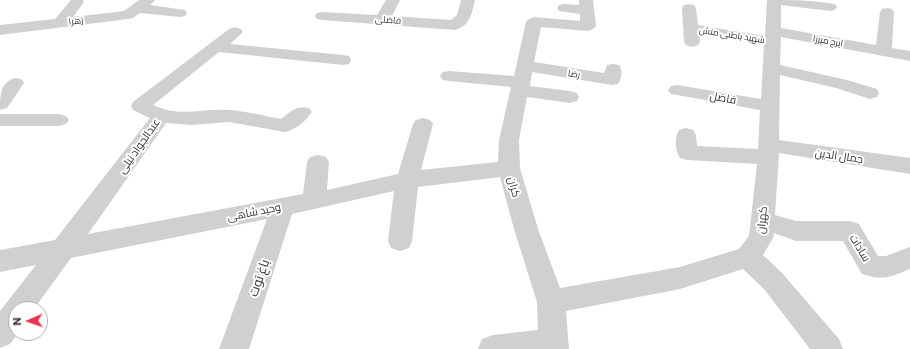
<!DOCTYPE html>
<meta charset="utf-8">
<style>
body{margin:0}
#map{position:relative;width:910px;height:349px;overflow:hidden;background:#fff;font-family:Commissioner,sans-serif}
canvas{display:block}
.north{position:absolute;left:8px;top:301px;width:40px;height:40px;box-sizing:border-box;background:#fff;border:1px solid #adadad;border-radius:50%;rotate:268deg;font-size:11px;font-weight:700;line-height:16px;text-align:center;color:#333}
.north::after{content:'';display:block;margin:auto;width:14px;height:18px;background:#ef3048;clip-path:polygon(50% 0,100% 100%,50% 72%,0 100%)}
</style>
<div id="map">
<canvas width="910" height="349"></canvas>
<div class="north">N</div>
</div>
<script>
const context = document.querySelector('canvas').getContext('2d');
context.lineJoin = 'round';
function paint(path, color) {
  context.fillStyle = color;
  context.fill(path, 'evenodd');
}
function write(font, color, halo, rows, align = 'center') {
  context.font = font + ' Commissioner,Cairo,sans-serif';
  context.lineWidth = 4;
  context.setLineDash([]);
  context.textBaseline = 'middle';
  context.strokeStyle = halo;
  context.fillStyle = color;
  for (const [text, x, y, turn = 0] of rows) {
    context.save();
    context.translate(x, y);
    context.rotate((+turn || 0) * Math.PI / 180);
    context.textAlign = isNaN(turn) ? turn : align;
    if (halo) context.strokeText(text, 0, 0);
    context.fillText(text, 0, 0);
    context.restore();
  }
}
paint(new Path2D(`
 M71,0H83L84,2L73,17L124,11L139,0H155L150,5L185,10L187,13L185,16L180,17L140,13L133,18L128,19L0,35V25L55,19Z
 M386,0H400L392,16L451,20L457,15L461,0H475C472,13 470,26 455,30L322,20L317,19L315,16L317,13L322,12L377,15Z
 M579,0H593L596,26L593,29L588,31L541,27L534,62L604,73L607,65L613,64L619,65C623,71 622,78 618,84L612,85L532,72L530,86L570,91L577,93L579,97L577,101L570,103L527,97L519,140L520,168L538,229L560,288L680,267L739,249L749,236L757,164L687,160L680,158C675,150 674,138 679,130L686,128L693,130L696,135L697,146L758,149L760,110L677,95L671,94L668,90L671,86L677,85L761,99L764,45L699,34L700,42L698,45L692,47L686,45L684,42L682,8L684,5L689,4L694,5L696,8L698,25L765,36L767,0C790,0 813,0 835,4L837,7L835,10L830,11L781,5V28L876,45L880,12L882,9L887,8L892,9L894,12L892,48L910,51V61L781,37L780,65L847,80L877,89L879,93L877,97L870,99L836,88L780,75L779,140L910,158V174L779,153L775,215L796,221H850L859,224L878,256H886L910,247V269C891,277 882,281 862,274L843,241H796L774,233L773,238L763,255L782,273L839,339L843,349H810L764,289L743,269L680,289L566,311L569,349H478L482,339L493,335L538,330L537,302L514,229L500,177L418,187L412,241L409,248L400,251L391,248L388,241L394,191L292,214L249,349H219L267,219L71,258L34,309H16V333H18L10,344L0,348V311L36,265L0,272V250L55,240L150,118L133,110L131,106L133,102L229,29L235,27L241,29L243,32L230,44L343,55L349,56L351,60L349,64L343,65L219,52L153,105C181,118 201,108 229,110C246,111 264,116 281,119C290,112 296,105 309,108L312,112C306,121 295,130 285,132L229,122L192,125L166,123L88,234L303,194L307,162L310,157L318,155L326,157L329,162L327,190L398,174L413,124L416,120L423,118L430,120L433,124L421,170L498,162L499,140L511,87L449,81L443,80L440,76L443,72L449,71L514,76L526,22L529,19L534,17L580,21V14L559,11L557,8L559,5L564,4L579,5Z
 M15,78L21,79L24,83L7,108L0,110C0,96 0,82 15,78Z
 M0,114H59L66,116L69,120L66,124L59,126H0Z`), '#d0d0d0');
write('9px', '#333', '#fff', [
 ["فاضلی",388,20,4],
 ["زهرا",76,21,-7],
 ["شهید باطنی منش",732,35,9],
 ["ایرج میرزا",828,41,10],
 ["رضا",574,74,9]
]);
write('11px', '#333', '#fff', [
 ["فاضل",723,98,10],
 ["عبدالجواد نیلی",139,146,-55],
 ["جمال الدین",839,156,8],
 ["کران",514,187,75],
 ["وحید شاهی",254,212,-11],
 ["کهران",762,220,-84],
 ["سادات",860,248,59]
]);
write('13px', '#333', '#fff', [
 ["باغ توت",259,278,-71]
]);
</script>
